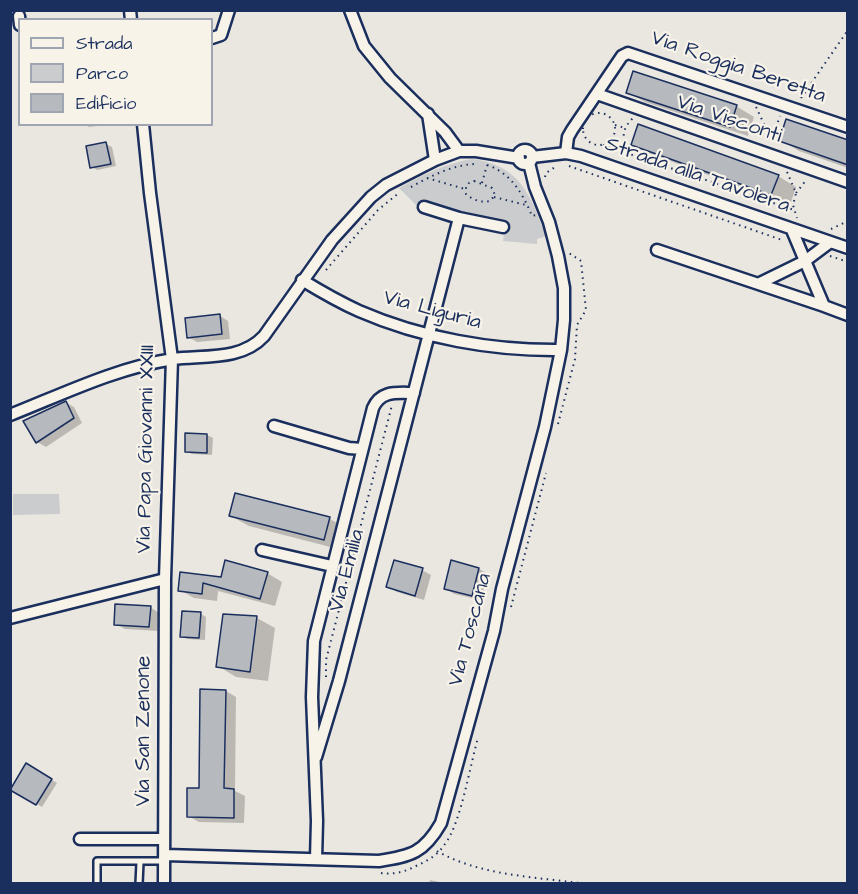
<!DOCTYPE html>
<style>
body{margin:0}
#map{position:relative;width:858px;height:894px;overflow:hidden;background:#eae7e0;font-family:"Architects Daughter",sans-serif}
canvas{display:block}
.frame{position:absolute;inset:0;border:12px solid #1b2f5e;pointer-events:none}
.legend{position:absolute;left:18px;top:18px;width:195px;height:108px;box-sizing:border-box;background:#f7f3e8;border:2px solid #9fa5b1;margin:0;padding:8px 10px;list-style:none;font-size:18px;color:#1b2f5e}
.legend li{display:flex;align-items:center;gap:12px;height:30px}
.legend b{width:30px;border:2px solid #9fa5b1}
</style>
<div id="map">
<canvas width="858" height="894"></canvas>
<div class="frame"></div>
<ul class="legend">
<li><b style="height:8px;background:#f7f3e8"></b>Strada</li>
<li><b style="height:16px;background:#cbcccd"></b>Parco</li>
<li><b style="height:16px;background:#b6babf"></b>Edificio</li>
</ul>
</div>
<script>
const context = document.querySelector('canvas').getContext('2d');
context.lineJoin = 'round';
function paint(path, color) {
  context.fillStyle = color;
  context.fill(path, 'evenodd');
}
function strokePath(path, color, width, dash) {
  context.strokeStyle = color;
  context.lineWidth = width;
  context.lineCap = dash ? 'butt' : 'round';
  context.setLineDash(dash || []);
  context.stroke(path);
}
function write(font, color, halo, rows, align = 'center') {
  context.font = font + ' "Architects Daughter",sans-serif';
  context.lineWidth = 4.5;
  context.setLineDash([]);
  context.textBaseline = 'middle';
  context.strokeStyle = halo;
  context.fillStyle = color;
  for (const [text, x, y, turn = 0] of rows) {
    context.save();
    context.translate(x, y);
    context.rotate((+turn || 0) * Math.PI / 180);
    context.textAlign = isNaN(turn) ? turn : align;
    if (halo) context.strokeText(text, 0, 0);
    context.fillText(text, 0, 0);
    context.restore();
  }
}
paint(new Path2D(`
 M473,159C521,166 530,195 546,236L537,239V244L503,241L505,225L460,214L428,202L421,210L399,188C423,175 445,163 473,159Z
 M13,494H59L60,514L13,515Z`), '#cbcccd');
paint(new Path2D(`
 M627,92L736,106L754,117L748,136L645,102Z
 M84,124H112L89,127Z
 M781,140L848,142V168L799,151Z
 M106,144L112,147L116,166L97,170L92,167Z
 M633,144L778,176L796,187L790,205L651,154Z
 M219,315L228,321L230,339L197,342L188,337Z
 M65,402L74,407L82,423L46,447L37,442Z
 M207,435L213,438L212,455L192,454L186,451Z
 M231,516L330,519L348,529L342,550L249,526Z
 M452,562L479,569L488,574L481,600L454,594L445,588Z
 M422,570L431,575L424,600L397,592L388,587Z
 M267,573L282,582L275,606L218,591L217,601L194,598L180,590L182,574L222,578Z
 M150,607L159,613L158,631L125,629L116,624Z
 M201,614L206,617L205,640L187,639L182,636Z
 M224,615L257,618L275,628L268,681L236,677L218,666Z
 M226,691L236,697L235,791L245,796L244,823L199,822L188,816L200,789Z
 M27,765L57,783L42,807L12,789Z
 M430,880L444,883L446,884H429Z`), '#0003');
const building = new Path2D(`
 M633,71L737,105L730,127L626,93Z
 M786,119L848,140V165L779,141Z
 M638,124L779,175L771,195L631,145Z
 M106,142L111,164L90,168L86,146Z
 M220,314L222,334L187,338L185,318Z
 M66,401L74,418L36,443L23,421Z
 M185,433L207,434V453L185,452Z
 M235,493L330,517L324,540L229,516Z
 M225,560L268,572L260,599L203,583L202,594L178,591L180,572L221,577Z
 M394,560L423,568L415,596L386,587Z
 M451,560L479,568L472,596L444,589Z
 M115,604L151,606L149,627L114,625Z
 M182,611L201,612L199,638L180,637Z
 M223,614L257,616L250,672L216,667Z
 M200,689L226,690L224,788L234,789V818L187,817V788H199Z
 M26,763L52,779L36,805L10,790Z`);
paint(building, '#b6babf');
strokePath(building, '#1b2f5e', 1.5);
const lane = new Path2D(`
 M97,884V861H165
 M139,884L140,862`);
const street = new Path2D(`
 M130,10L131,20
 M350,10L364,46L390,78L445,132L459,151
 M19,16L20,25
 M212,38L221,35L229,10
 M597,94L848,182
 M428,114L435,160
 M518 157a7 7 0 1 1 14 0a7 7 0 1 1-14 0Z
 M566,153L568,137L572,130L622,56L628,53L848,127
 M532,157L566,153L581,156L848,248
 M424,207L459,218L503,227
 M657,250L824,306L792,230
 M302,280C320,291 339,302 359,311C421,338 493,351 561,350
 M760,283L805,261L829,243
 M824,306L848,315
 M10,415C63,394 116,368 173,359C204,355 241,361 264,336L332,240L371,197L386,185L435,160L459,151H476L519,158
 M274,426L349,448L362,449
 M262,550L332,566
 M10,618L165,579L172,359L150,193L143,124
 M316,757L339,681L459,218
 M80,839H163
 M165,855L379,861C411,856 424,853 441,823L494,631L502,589L545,427L561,350L564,320V288L558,256L549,222L535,187L529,163
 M316,859L317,821L312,697L314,641L373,408C381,390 397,393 414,393
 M164,884L165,579`);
strokePath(lane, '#1b2f5e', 10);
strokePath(street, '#1b2f5e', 15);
strokePath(new Path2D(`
 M801,98L848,30
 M756,107L773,143
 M583 129a16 16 0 1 1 32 0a16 16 0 1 1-32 0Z
 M615,125L625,128
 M772,139L780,116
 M603,145L794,210
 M628,153C622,138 621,130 633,118
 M487,165C511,173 523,194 532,216L536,215
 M569,166L782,240
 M787,172L796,193L793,205L797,218
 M545,177L546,173L555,167
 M427,178L465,189
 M474,181L492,188L495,195L490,201C481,203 473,200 466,194V186L470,182Z
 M482,183L487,165
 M411,187C431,176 452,165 475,164
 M796,193L807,179
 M494,197L526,205
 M831,229L848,221
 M830,256L848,262
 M326,270L378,210L400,192
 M558,424L575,359L577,325L586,310L581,261L569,253
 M511,607L546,473
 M326,677V660L392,405
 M437,851C480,876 538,877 587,884
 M381,873C392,875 405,872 416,866C427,861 438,855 445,844C461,823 470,765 478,738`), '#1b2f5e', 2, [1.5, 4.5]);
strokePath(lane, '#f7f3e8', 5);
strokePath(street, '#f7f3e8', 10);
write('21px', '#1b2f5e', '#f7f3e8', [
 ["Via Roggia Beretta",738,68,19],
 ["Via Visconti",729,120,19],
 ["Strada alla Tavolera",697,176,19],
 ["Via Liguria",432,311,15],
 ["Via Papa Giovanni XXIII",147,449,-89],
 ["Via Emilia",348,571,-75],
 ["Via Toscana",471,630,-75],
 ["Via San Zenone",145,731,-90]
]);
</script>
